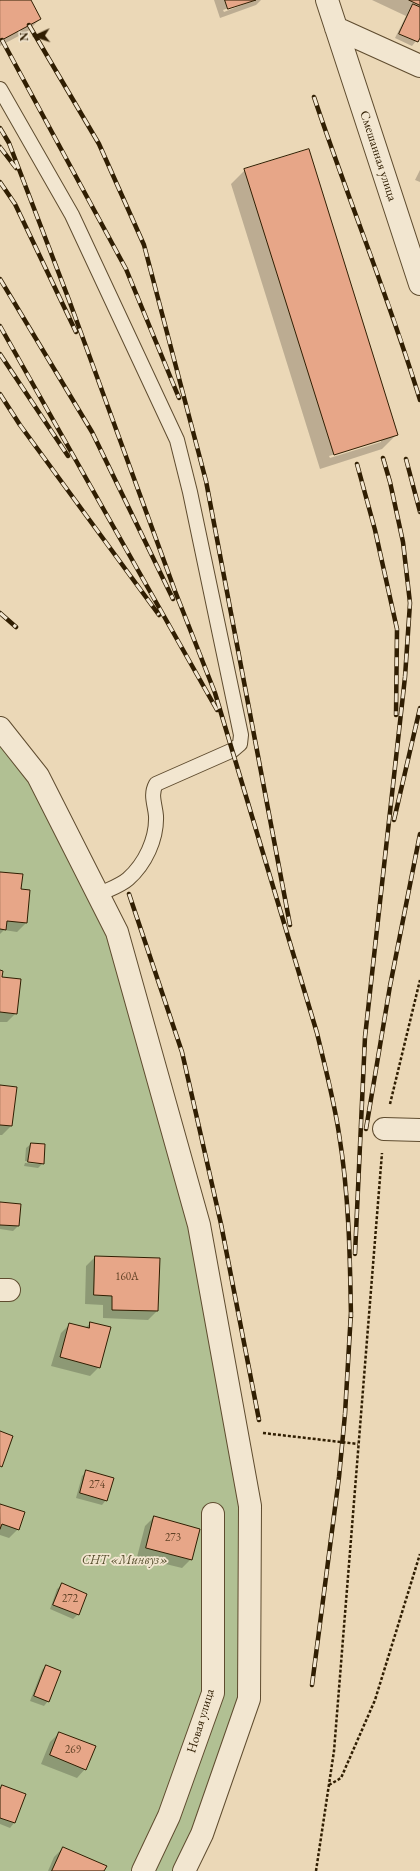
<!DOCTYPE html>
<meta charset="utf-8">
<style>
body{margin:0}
#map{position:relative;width:420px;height:1871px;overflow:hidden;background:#ebd8b7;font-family:"EB Garamond",serif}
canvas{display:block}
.north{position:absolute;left:16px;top:16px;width:40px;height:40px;-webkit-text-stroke:3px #f2e6d0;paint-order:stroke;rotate:267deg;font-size:11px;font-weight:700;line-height:16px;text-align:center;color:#301e02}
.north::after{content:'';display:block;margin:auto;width:14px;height:18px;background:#301e02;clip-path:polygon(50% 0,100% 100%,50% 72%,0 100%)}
</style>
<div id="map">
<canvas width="420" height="1871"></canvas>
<div class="north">N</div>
</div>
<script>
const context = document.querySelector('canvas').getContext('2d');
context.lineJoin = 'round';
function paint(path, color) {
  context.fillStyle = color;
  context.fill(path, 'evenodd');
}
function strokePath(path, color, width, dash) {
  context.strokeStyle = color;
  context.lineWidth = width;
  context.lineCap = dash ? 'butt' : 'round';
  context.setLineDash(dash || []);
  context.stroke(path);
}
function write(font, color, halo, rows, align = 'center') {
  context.font = font + ' "EB Garamond",serif';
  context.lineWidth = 3.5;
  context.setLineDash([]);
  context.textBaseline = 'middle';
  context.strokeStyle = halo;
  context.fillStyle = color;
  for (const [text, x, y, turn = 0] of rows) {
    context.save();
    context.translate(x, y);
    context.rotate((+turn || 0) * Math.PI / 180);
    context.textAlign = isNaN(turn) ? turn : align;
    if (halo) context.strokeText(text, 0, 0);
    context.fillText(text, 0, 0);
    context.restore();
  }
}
paint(new Path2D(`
 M0,728L117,932L199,1225L250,1506L249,1699L184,1871H0Z`), '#b1c093');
paint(new Path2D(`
 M0,0H30L40,19L28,31L0,46Z
 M214,0H253L223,10L224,12L255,0H261L256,5L220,18Z
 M372,0H420V36L412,46L395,38L406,16Z
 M245,170L396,435L382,449L320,469L231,184ZM381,440V442L330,458L329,456Z
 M420,170V182L415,180Z
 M0,873L20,890L26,923L17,932L4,930L0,934Z
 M0,971L16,1013L7,1022H0Z
 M0,1086L16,1088L11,1126L2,1135H0Z
 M31,1144L43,1163L38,1168L24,1166L25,1163L40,1164V1162L25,1161L26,1148Z
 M0,1203L20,1205L18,1226L13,1231L0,1229Z
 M95,1257L157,1311L148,1320L103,1318V1305L85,1304L86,1266Z
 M91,1323L99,1367L90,1376L51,1366L61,1333L70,1324L85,1328Z
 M87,1471L106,1500L102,1505L76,1498L82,1476Z
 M0,1505L18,1529L9,1538L0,1535Z
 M154,1517L191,1559L182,1568L137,1557L145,1526Z
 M62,1585L78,1614L73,1619L50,1609L57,1589Z
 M46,1666L48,1701L44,1706L30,1701L42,1670Z
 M59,1733L85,1769L77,1778L41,1764L50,1742Z
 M2,1786L24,1794L14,1823L10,1828L0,1824V1788Z
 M63,1848L103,1871H48L54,1857Z`), '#0003');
const building = new Path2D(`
 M0,0H31L41,19L0,41Z
 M225,0H256L228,9Z
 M409,0H420V5Z
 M413,4L420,7V38L418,42L399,34Z
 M309,149L398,435L334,455L244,169Z
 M0,872L23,874L21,889L30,890L27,923L7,921L6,930L0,929Z
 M0,970L3,971L2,977L21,979L17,1014L0,1012Z
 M0,1085L17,1087L12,1126L0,1125Z
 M31,1143L45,1144L44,1164L28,1162Z
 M0,1202L21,1204L19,1226L0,1225Z
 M95,1256L160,1258L158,1311L112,1310V1296L94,1295Z
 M90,1322L111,1327L100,1368L60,1357L69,1323L89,1328Z
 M0,1431L13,1436L2,1467L0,1466Z
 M86,1470L114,1478L107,1501L80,1493Z
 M0,1504L25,1512L19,1530L2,1524L0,1529Z
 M154,1516L200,1529L192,1560L146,1548Z
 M62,1583L87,1594L79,1615L53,1605Z
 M46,1665L61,1671L49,1702L34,1696Z
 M59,1732L96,1746L86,1770L50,1755Z
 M2,1785L26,1794L15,1823L0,1818V1790Z
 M63,1847L107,1866L104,1871H52Z`);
paint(building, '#e7a688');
strokePath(building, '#301e02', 1);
const service = new Path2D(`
 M0,89L72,215L177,440L190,492L241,735L240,744L233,750L156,784C150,795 155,804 156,816C157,839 145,864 128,879C120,886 107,890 98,895`);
const minor = new Path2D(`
 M327,0L420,284
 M336,28L420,66
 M0,728L38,776L117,932L199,1225L250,1506L249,1699L202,1834L184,1871
 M384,1129L420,1130
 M0,1290H9
 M143,1871L169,1816L213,1693V1514`);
strokePath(service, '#5f4c2f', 16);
strokePath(minor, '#5f4c2f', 24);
strokePath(new Path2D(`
 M390,1104L420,980
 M263,1433L358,1444
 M329,1785L341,1778L375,1700L420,1554
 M316,1871L334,1751L382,1153`), '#301e02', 2.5, [3, 2]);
strokePath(service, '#f2e6d0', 14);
strokePath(minor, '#f2e6d0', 22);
const rail = new Path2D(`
 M29,25L99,144L144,245L206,481L290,925
 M2,40L126,269L179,398
 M314,97C348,199 389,298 420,400
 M0,128L9,143L69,300L175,591L215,693L317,1033C325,1067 334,1100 339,1134C349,1195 350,1256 351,1317
 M0,147L16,168
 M0,182L15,204L76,332
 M0,279L92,432L173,599
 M0,326L217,710
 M0,354L68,456
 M0,394L20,425L159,615
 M406,459L420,512
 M357,464L375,530L397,629L396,715
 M0,613L16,627
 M394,820L420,708
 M129,894L182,1052L221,1224L259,1420
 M366,1129L390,986L420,834
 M355,1254L365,1037L405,677L410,603L403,542L390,482L383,458
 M312,1685L339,1477L345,1414L351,1312`);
strokePath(rail, '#301e02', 4.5);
strokePath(rail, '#f2e6d0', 3, [9]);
write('11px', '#5e4024', null, [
 ["160А",127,1277],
 ["274",97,1485],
 ["273",173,1538],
 ["272",70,1599],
 ["269",73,1750]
]);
write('13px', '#301e02', '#f2e6d0', [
 ["Смешанная улица",378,156,72],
 ["Новая улица",201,1721,-73]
]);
write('italic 13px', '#574f2e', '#f2e6d0', [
 ["СНТ «Минвуз»",125,1560]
]);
</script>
